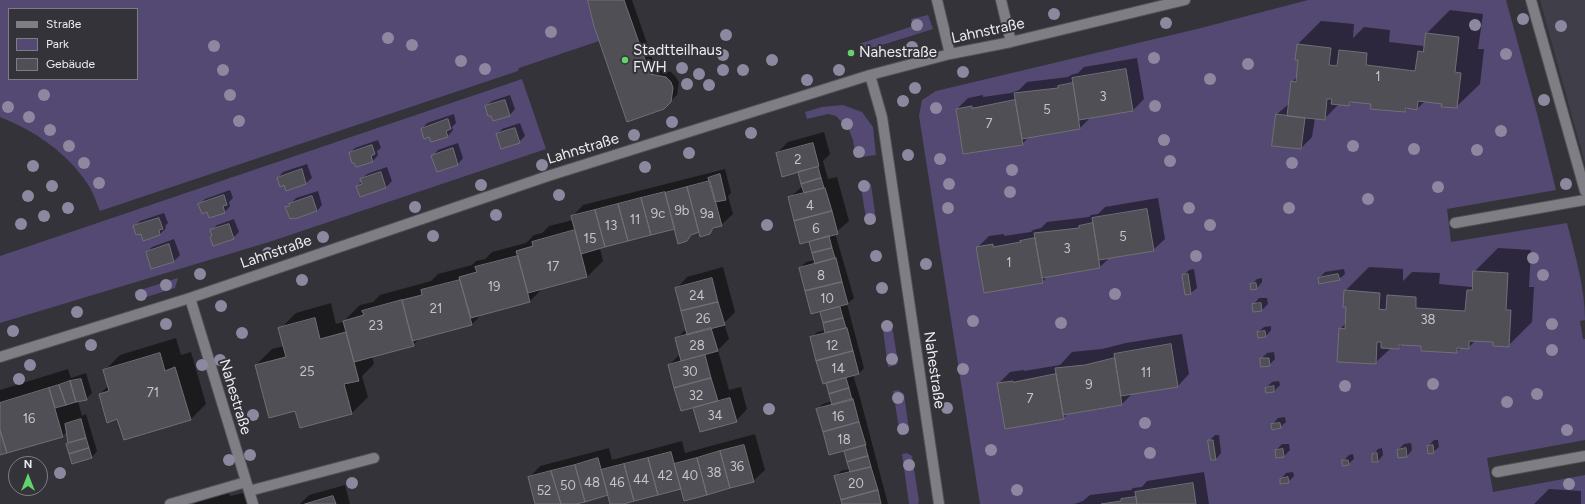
<!DOCTYPE html>
<meta charset="utf-8">
<style>
body{margin:0}
#map{position:relative;width:1585px;height:504px;overflow:hidden;background:#343339;font-family:Figtree,sans-serif}
canvas{display:block}
.legend{position:absolute;left:8px;top:8px;width:130px;height:72px;box-sizing:border-box;background:#343339;border:1px solid #7e7d82;margin:0;padding:5px 7px;list-style:none;font-size:12px;color:#ececef}
.legend li{display:flex;align-items:center;gap:8px;height:20px}
.legend b{width:20px;border:1px solid #7e7d82}
.north{position:absolute;left:8px;top:456px;width:40px;height:40px;box-sizing:border-box;background:#343339;border:1px solid #7e7d82;border-radius:50%;rotate:0deg;font-size:11px;font-weight:700;line-height:16px;text-align:center;color:#ececef}
.north::after{content:'';display:block;margin:auto;width:14px;height:18px;background:#62d469;clip-path:polygon(50% 0,100% 100%,50% 72%,0 100%)}
</style>
<div id="map">
<canvas width="1585" height="504"></canvas>
<ul class="legend">
<li><b style="height:5px;background:#7f7e85"></b>Straße</li>
<li><b style="height:11px;background:#534973"></b>Park</li>
<li><b style="height:11px;background:#504f55"></b>Gebäude</li>
</ul>
<div class="north">N</div>
</div>
<script>
const context = document.querySelector('canvas').getContext('2d');
context.lineJoin = 'round';
function paint(path, color) {
  context.fillStyle = color;
  context.fill(path, 'evenodd');
}
function strokePath(path, color, width, dash) {
  context.strokeStyle = color;
  context.lineWidth = width;
  context.lineCap = dash ? 'butt' : 'round';
  context.setLineDash(dash || []);
  context.stroke(path);
}
function write(font, color, halo, rows, align = 'center') {
  context.font = font + ' Figtree,sans-serif';
  context.lineWidth = 4;
  context.setLineDash([]);
  context.textBaseline = 'middle';
  context.strokeStyle = halo;
  context.fillStyle = color;
  for (const [text, x, y, turn = 0] of rows) {
    context.save();
    context.translate(x, y);
    context.rotate((+turn || 0) * Math.PI / 180);
    context.textAlign = isNaN(turn) ? turn : align;
    if (halo) context.strokeText(text, 0, 0);
    context.fillText(text, 0, 0);
    context.restore();
  }
}
paint(new Path2D(`
 M1540,0H1585V163Z`), '#403e48');
paint(new Path2D(`
 M0,0H588L599,41L519,68L518,71L100,211C96,202 93,191 87,183C66,152 35,131 0,117ZM9,9H137V79H9Z
 M1308,0H1506L1538,117L1556,190L1447,209L1451,242L1567,223C1575,255 1585,287 1585,320L1580,321L1583,339H1585V440L1487,458L1493,492L1585,475V504H980L919,116L922,100L936,91L1201,28Z
 M928,15L933,29L860,52L859,44L913,26L911,19Z
 M522,79L546,149L269,242L0,323V256Z
 M843,105L862,112L873,127L876,155L856,158L853,140L849,130L836,116L828,114L807,119L805,112L822,107Z
 M865,180L871,184L876,220L875,223L867,225L860,181Z
 M178,278L175,288L140,299L134,292Z
 M882,323H886L892,326L898,362L896,365L888,367Z
 M898,390L904,394L909,430L908,433L900,435L893,391Z
 M907,453L912,456L919,501L918,504H909L902,454Z`), '#534973');
paint(new Path2D(`
 M589,0H632L656,69L671,72L676,77L679,82L677,95L663,108Z
 M1450,10L1483,14L1478,49H1484L1480,84L1456,107L1443,103L1425,101L1417,109L1409,108L1405,111L1372,103L1353,101L1349,105L1339,104L1324,119L1315,118L1312,137L1301,148L1277,114L1290,103L1292,82L1297,77L1299,60L1298,44L1321,21L1354,24L1353,38L1364,27L1390,30L1389,42L1424,46L1427,33Z
 M1137,58L1144,99L1133,110L1091,117L1080,128L1030,136L1022,144L957,109L968,98L983,95V97L1011,93L1019,90L1027,82L1068,77L1071,75L1078,73L1084,67Z
 M510,95L515,109L510,115L494,120L486,106L492,101Z
 M454,114L456,123L452,127L453,130L448,136L432,141L430,135L422,129L427,123Z
 M520,123L525,136L519,142L497,134L502,129Z
 M824,132L830,154L823,161L828,179L837,177L849,221L835,233L854,298L847,304L864,368L859,374L853,375L859,394L888,504H843L835,477L841,471L850,469L845,449L817,409L823,404L832,401L811,338L817,332L826,330L821,311L800,268L806,262L815,260L809,240L789,198L803,186L799,171L777,153L788,142Z
 M378,140L381,148L377,151L378,155L373,161L350,153L355,148Z
 M458,143L463,158L458,164L433,156L438,150Z
 M307,164L312,178L306,183L284,184L278,178L283,172Z
 M387,167L392,181L386,187L360,195L357,186L362,181L361,179L367,174Z
 M725,169L731,193L728,196L733,214L721,225L716,227L709,233L700,231L694,233L687,240L675,228L600,248L603,261L587,277L542,289L530,301L482,314L471,325L420,338L413,345L372,356L374,364L362,376L368,397L352,413L300,427L296,410L256,365L272,349L284,346L280,329L296,313L331,303L336,324L343,322L360,305L373,302L380,295L431,281L438,274L472,265L476,261L485,259L492,252L526,243L534,235L542,233L549,226L573,220L572,217L583,205Z
 M230,190L233,198L229,202L230,206L225,212L210,217L208,211L200,204L205,199Z
 M318,191L322,205L317,211L287,208L296,198Z
 M1158,198L1165,239L1153,250L1110,257L1100,267L1048,276L1042,282L977,248L989,236L1004,234V236L1031,232L1033,230L1041,228L1047,222L1089,217L1091,215L1098,214L1105,207Z
 M164,213L168,223L165,226L166,228L160,234L144,239L141,233L134,227L140,221Z
 M234,219L239,232L233,238L211,237L213,235L211,231L217,225Z
 M174,239L180,255L174,261L152,268L147,252L152,247Z
 M1498,248L1531,250L1529,287H1534L1532,322L1508,346L1494,341L1476,340L1468,348H1461L1456,352L1422,345L1403,344L1399,348H1391L1375,363L1340,329L1346,323L1347,306L1345,291L1369,267L1403,269V281L1412,272L1440,273L1439,284L1472,287L1473,285L1474,272Z
 M723,267L735,312L724,323L729,339L718,350L729,390L741,387L747,409L736,421L700,430L694,407L669,365L680,354L676,339L687,328L676,289L687,277Z
 M1194,269L1197,288L1191,293L1186,294L1183,276L1189,270Z
 M1344,269L1345,274L1339,279L1319,278L1325,272Z
 M1262,278V282L1257,288L1251,285L1257,279Z
 M1259,298H1267L1268,304L1262,310L1254,304Z
 M1271,326V330L1266,336L1259,337L1258,332L1264,327Z
 M1182,334L1189,374L1178,386L1133,393L1122,404L1069,413L1063,418L999,383L1010,372L1024,370V371L1060,365L1072,352L1102,349L1126,343Z
 M176,338L181,355L191,352L206,404L190,420L118,418L100,394L108,386L104,371L120,355Z
 M1274,352L1275,359L1269,365L1261,359L1267,353Z
 M68,369L71,378L86,373L92,393L86,399L78,401L82,416L86,414L97,451L92,457L73,463L67,444L69,442L66,432L63,436L0,454V390Z
 M1279,381L1280,385L1274,391L1266,388L1272,382Z
 M1285,417L1286,422L1280,427L1273,424L1278,418Z
 M755,434L765,470L753,481L681,488L620,504H611L609,494L572,504H536L529,478L540,466L609,448L612,460L682,441L685,453Z
 M1215,435H1219L1221,453L1216,459L1209,441Z
 M1434,440H1438L1439,447L1433,452L1428,446Z
 M1411,443L1412,450L1407,456L1398,450L1404,444Z
 M1282,444H1289L1290,450L1284,456L1277,457L1276,450Z
 M1382,448L1383,455L1378,461L1373,455L1378,449Z
 M1353,454L1354,459L1348,464L1343,461L1349,455Z
 M1204,472L1209,504H1074L1083,501L1090,495L1131,490L1133,488L1142,487L1147,481Z
 M1293,472L1294,476L1288,482L1281,479L1286,473Z
 M345,485L350,504H300L309,495Z
 M1549,489L1581,491V504H1534Z
 M225,491L229,493L230,496L243,493L247,504H194L199,499L203,498V500L219,495Z`), '#0007');
const building = new Path2D(`
 M588,0H624L650,74L666,77L671,82L673,88L671,102L664,109L627,122L594,26Z
 M1426,33L1459,37L1455,72L1461,73L1457,108L1441,107L1442,104L1418,101L1417,110L1406,108L1405,112L1370,109L1371,104L1350,102L1349,106L1331,104L1332,99H1327L1325,120L1287,116L1291,81L1296,82L1298,60H1295L1297,44L1331,48L1329,65L1337,66L1339,50L1367,53L1366,65L1415,71L1418,51L1423,52Z
 M1126,69L1133,111L1079,120L1072,78Z
 M1073,83L1080,129L1022,139L1014,93L1058,88V86Z
 M505,100L510,116L493,121L491,116H488L485,106Z
 M1015,100L1023,145L963,154L956,109L972,106V108Z
 M1276,114L1305,118L1301,149L1272,146Z
 M448,119L451,129L446,131L448,137L431,142L429,137L424,139L421,129Z
 M515,128L520,143L501,149L496,134Z
 M813,143L819,166L782,177L776,153Z
 M372,145L375,154L371,156L373,162L356,167L354,163H352L349,153Z
 M453,148L458,165L437,172L431,156Z
 M818,167L821,178L801,184L798,172Z
 M302,169L306,184L286,191L284,185L280,187L277,178Z
 M381,172L386,188L360,197L356,186L362,184L360,179Z
 M720,174L726,200L715,202L708,178Z
 M821,178L824,188L804,193L801,184Z
 M710,181L722,226L713,228L710,234L700,237L687,187Z
 M687,187L699,232L691,235L687,241L678,244L665,193Z
 M825,188L832,211L794,221L788,197Z
 M665,192L675,229L651,235L641,198Z
 M224,195L227,205L223,206L225,213L209,218L207,212L202,214L198,204Z
 M312,196L317,211L295,219L294,218L290,219L285,207L290,206L289,204Z
 M641,198L651,235L628,241L618,204Z
 M618,204L628,241L605,247L595,210Z
 M1147,209L1154,251L1099,260L1092,218Z
 M595,210L605,247L581,254L571,216Z
 M832,211L838,234L800,244L794,221Z
 M159,218L163,229L159,230L160,235L143,241L141,234L136,235L133,226Z
 M1093,223L1100,268L1042,278L1034,233L1079,228V226Z
 M229,224L234,239L213,246L210,237L212,236L210,230Z
 M575,230L587,277L528,293L516,251L533,246L532,242Z
 M829,236L832,248L812,253L809,242Z
 M1035,238L1043,283L984,293L976,247L993,244V247L1021,242L1020,241Z
 M169,244L174,262L151,269L146,252Z
 M832,248L835,258L815,264L812,253Z
 M518,256L530,302L471,318L459,277L477,272L475,267Z
 M836,258L842,282L805,291L799,268Z
 M1473,271L1508,273L1506,310H1511L1509,347L1493,346V342L1469,341V349L1457,348V353L1421,351V346L1399,345V349L1381,348V342H1377L1376,364L1337,362L1339,328L1345,329L1346,307H1343L1344,290L1380,293L1379,309L1386,310L1387,295L1416,297V308L1465,311L1467,290H1472Z
 M1188,274L1191,294L1185,295L1182,275Z
 M1338,274L1340,280L1319,284L1318,278Z
 M712,278L718,302L681,311L675,288Z
 M460,280L472,325L412,341L402,300L422,295L421,290Z
 M842,282L848,304L811,314L805,291Z
 M1256,283L1257,289L1251,290L1250,284Z
 M402,300L414,346L354,362L343,321L364,315L362,311Z
 M718,302L725,325L687,335L681,311Z
 M1261,303L1262,311L1253,312L1252,304Z
 M840,307L843,318L823,323L820,312Z
 M315,318L320,339L346,332L359,381L344,384L352,414L300,428L295,411L269,418L255,365L286,357L278,328Z
 M843,318L846,328L825,333L823,323Z
 M711,328L718,351L681,361L675,338Z
 M847,328L853,351L816,361L810,337Z
 M1265,331L1266,337L1258,338L1257,332Z
 M1171,344L1178,387L1121,396L1114,354Z
 M853,351L859,374L823,384L816,361Z
 M160,353L165,371L175,367L191,420L124,440L117,419L107,423L99,394L109,391L103,370Z
 M705,355L711,378L674,388L668,365Z
 M1115,358L1122,405L1063,415L1055,368L1085,365Z
 M1260,358H1269L1270,366L1261,367Z
 M1056,374L1064,419L1005,429L997,383L1013,381V382Z
 M711,378L718,401L681,411L674,388Z
 M846,378L849,388L829,394L826,383Z
 M81,379L87,400L76,402L70,381Z
 M70,381L76,402L66,405L59,385Z
 M59,385L66,405L55,408L49,388Z
 M1274,386V392L1266,393L1265,388Z
 M49,388L63,437L7,453L0,430V403Z
 M849,388L852,400L832,405L829,394Z
 M730,398L737,422L700,432L693,408Z
 M853,399L859,422L823,432L816,409Z
 M81,419L86,438L68,443L65,424Z
 M859,422L866,445L829,455L823,432Z
 M1280,423L1281,428L1272,430L1271,424Z
 M0,430L7,453L0,455Z
 M86,438L89,448L69,454L66,444Z
 M1208,440H1213L1216,460H1211Z
 M744,445L754,482L730,488L720,451Z
 M865,445L868,456L847,462L844,451Z
 M1433,445L1434,453L1428,454L1427,446Z
 M89,448L92,458L72,464L69,454Z
 M1406,448L1407,457L1398,458L1397,450Z
 M1283,449L1284,457L1276,458L1275,450Z
 M720,451L730,488L707,495L697,458Z
 M671,452L681,489L658,495L648,458Z
 M1377,453L1378,462H1372V454Z
 M868,456L871,467L850,472L847,462Z
 M598,458L608,495L585,502L575,465Z
 M648,458L658,495L634,501L624,464Z
 M697,458L707,495L684,501L674,464Z
 M1342,460H1348L1349,465L1343,466Z
 M624,464L634,501L624,504H610L601,470Z
 M575,465L585,502L576,504H561L551,471Z
 M871,467L878,490L841,500L834,476Z
 M551,471L561,504H535L528,477Z
 M1288,477L1289,483L1280,484V479Z
 M1193,483L1196,504H1137L1135,492Z
 M878,490L881,504H842L841,500Z
 M333,496L336,504H305Z
 M1136,497L1137,504H1101L1121,501V499Z`);
paint(building, '#504f55');
strokePath(building, '#706f76', 1);
const minor = new Path2D(`
 M937,0L950,54
 M1001,0L1011,42
 M1531,0L1585,191
 M870,75L882,117L939,504
 M1455,223L1585,200
 M190,298L253,504
 M0,357L190,298L548,176L870,75L950,54L1011,42L1185,0
 M1497,472L1585,456
 M249,491L374,458
 M170,504L246,482`);
strokePath(minor, '#525156', 12);
strokePath(minor, '#7f7e85', 10);
context.fillStyle = '#8d889f';
for (const [x, y] of [
 [1054,14],
 [1523,19],
 [1166,23],
 [917,25],
 [1475,25],
 [1561,26],
 [551,32],
 [726,35],
 [388,38],
 [412,45],
 [214,46],
 [912,47],
 [1506,54],
 [723,55],
 [1154,58],
 [772,60],
 [461,61],
 [1248,64],
 [682,68],
 [485,69],
 [223,70],
 [723,70],
 [743,70],
 [839,70],
 [963,72],
 [699,74],
 [1210,79],
 [807,80],
 [687,84],
 [709,85],
 [915,88],
 [44,95],
 [230,95],
 [1544,100],
 [903,101],
 [1155,106],
 [8,107],
 [936,108],
 [29,117],
 [239,121],
 [672,122],
 [847,124],
 [50,130],
 [1501,131],
 [751,133],
 [634,135],
 [1164,140],
 [69,146],
 [1353,146],
 [1414,149],
 [1477,150],
 [859,152],
 [689,153],
 [908,155],
 [940,159],
 [1170,161],
 [84,163],
 [1292,163],
 [542,165],
 [33,166],
 [645,167],
 [1012,170],
 [99,183],
 [949,184],
 [1566,184],
 [481,185],
 [52,186],
 [864,186],
 [1438,187],
 [1010,192],
 [559,195],
 [28,196],
 [1368,199],
 [415,207],
 [68,208],
 [948,208],
 [1189,208],
 [1289,208],
 [496,215],
 [44,216],
 [870,219],
 [21,224],
 [767,225],
 [1210,225],
 [433,236],
 [323,237],
 [268,253],
 [876,256],
 [1196,256],
 [1533,258],
 [926,264],
 [200,274],
 [1543,275],
 [302,280],
 [166,285],
 [882,288],
 [1115,294],
 [141,295],
 [221,306],
 [77,312],
 [973,321],
 [1061,323],
 [166,324],
 [1552,324],
 [887,326],
 [13,331],
 [242,333],
 [91,345],
 [1552,350],
 [892,359],
 [220,360],
 [30,365],
 [202,365],
 [963,369],
 [19,379],
 [1433,384],
 [1345,386],
 [1537,394],
 [898,398],
 [1507,402],
 [947,408],
 [769,409],
 [253,415],
 [1145,423],
 [903,429],
 [1567,430],
 [991,450],
 [1150,453],
 [250,455],
 [229,460],
 [909,465],
 [60,473],
 [352,483],
 [1569,484],
 [1017,490]
]) {
  context.beginPath();
  context.arc(x, y, 6, 0, 2 * Math.PI);
  context.fill();
}
for (const [x, y, r, color] of [
 [851,53,4,"#62d469"],
 [625,60,4,"#62d469"]
]) {
  const dot = new Path2D();
  dot.arc(x, y, r, 0, 2 * Math.PI);
  context.fillStyle = color;
  context.fill(dot);
  strokePath(dot, '#343339', 1.5);
}
write('13px', '#c5c5c8', null, [
 ["1",1378,77],
 ["3",1103,97],
 ["5",1047,110],
 ["7",989,124],
 ["2",798,160],
 ["4",810,206],
 ["9b",682,211],
 ["9c",658,214],
 ["9a",707,214],
 ["11",635,220],
 ["13",611,226],
 ["6",816,229],
 ["5",1123,237],
 ["15",590,239],
 ["3",1067,249],
 ["1",1009,263],
 ["17",553,267],
 ["8",821,276],
 ["19",494,287],
 ["24",697,296],
 ["10",827,299],
 ["21",436,309],
 ["26",703,319],
 ["38",1428,320],
 ["23",376,326],
 ["28",697,346],
 ["12",832,346],
 ["14",838,369],
 ["25",307,372],
 ["30",690,372],
 ["11",1146,373],
 ["9",1089,385],
 ["71",153,393],
 ["32",696,396],
 ["7",1030,399],
 ["34",715,416],
 ["16",838,417],
 ["16",29,419],
 ["18",844,440],
 ["36",737,467],
 ["38",714,473],
 ["42",665,476],
 ["40",690,476],
 ["44",641,480],
 ["48",592,483],
 ["46",617,483],
 ["20",856,484],
 ["50",568,486],
 ["52",544,491]
]);
write('15px', '#ececef', '#343339', [
 ["Lahnstraße",988,31,-12],
 ["Lahnstraße",583,149,-17],
 ["Lahnstraße",276,252,-19],
 ["Nahestraße",934,370,82],
 ["Nahestraße",235,397,73]
]);
write('15px', '#ececef', '#343339', [
 ["Stadtteilhaus",633,51],
 ["FWH",633,68],
 ["Nahestraße",859,53]
], 'left');
</script>
